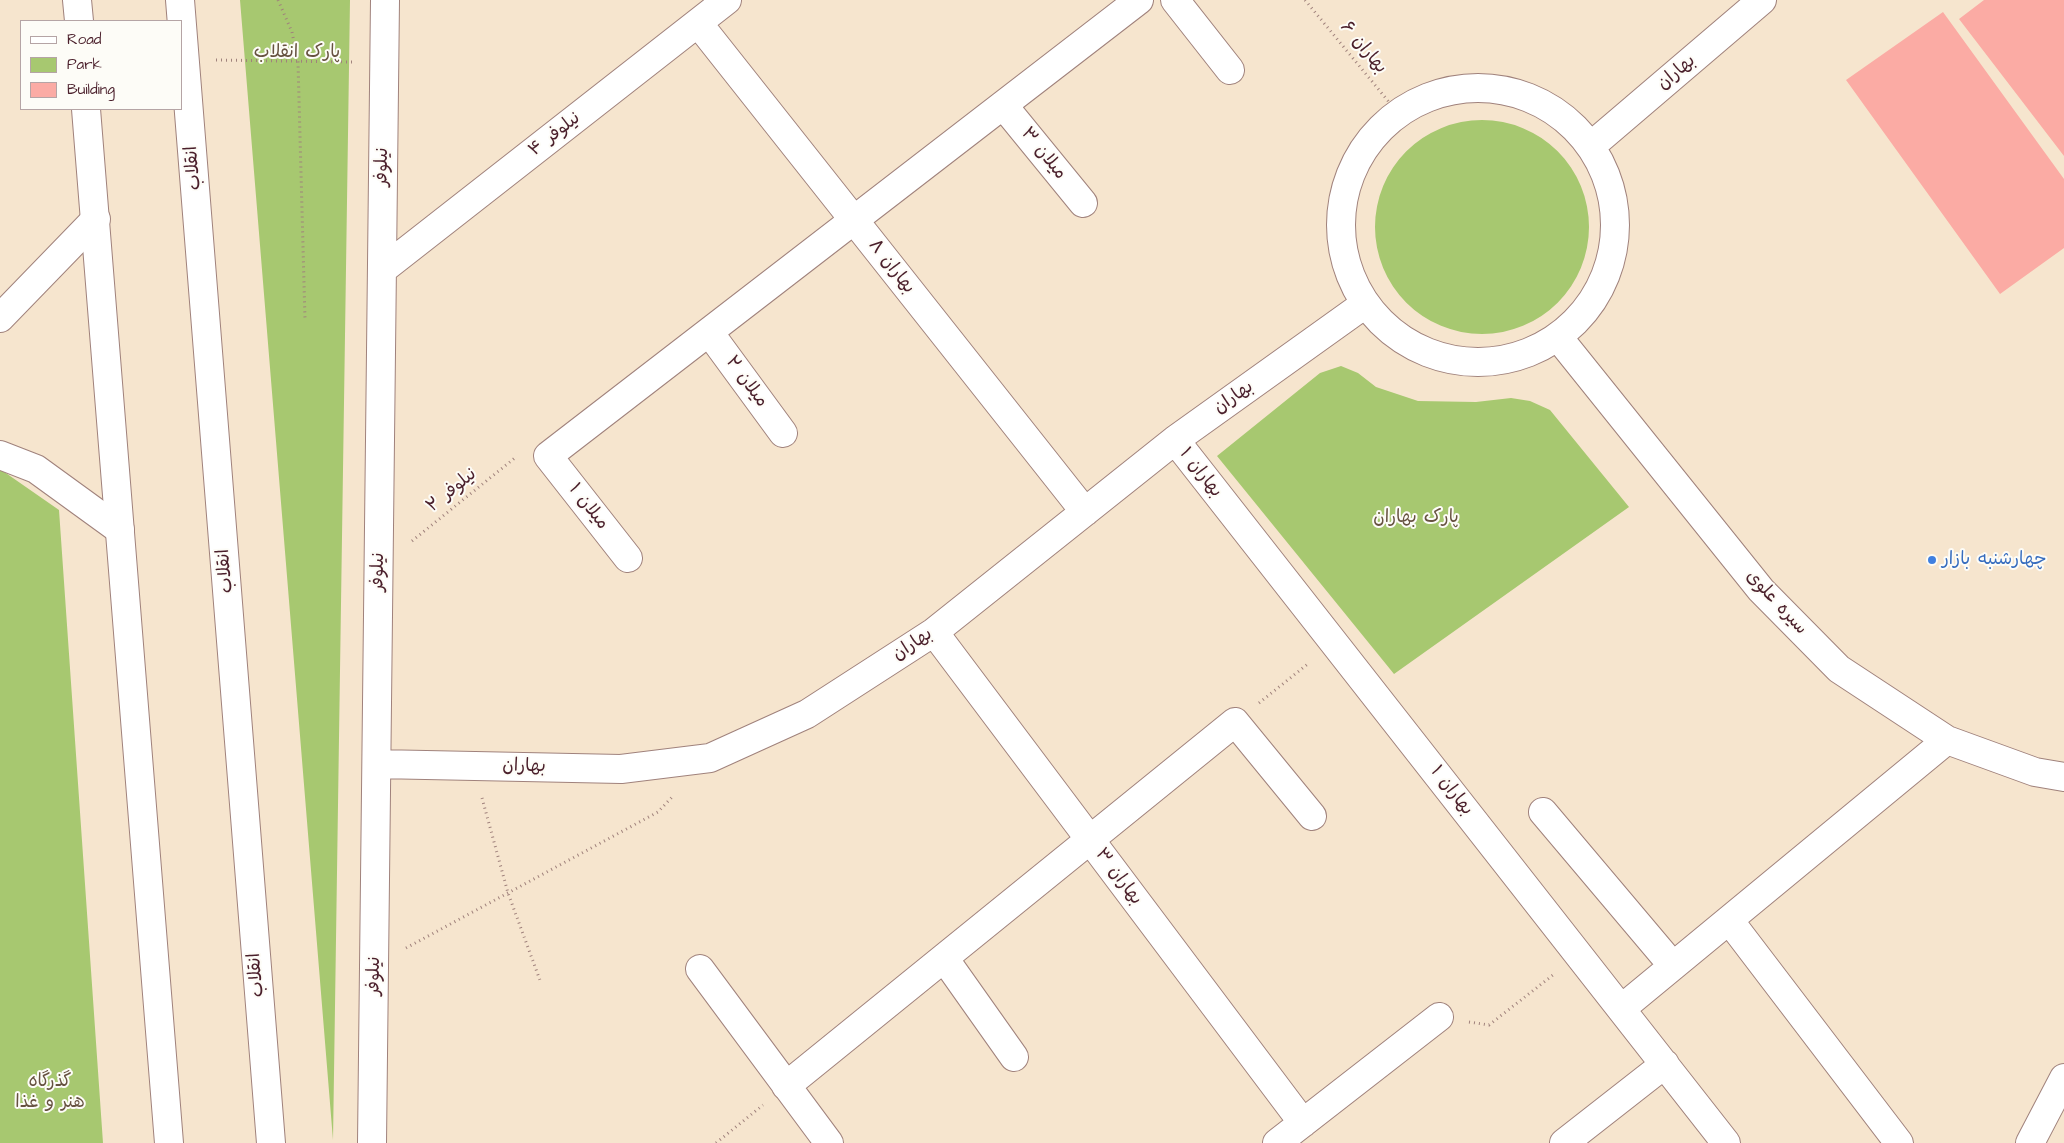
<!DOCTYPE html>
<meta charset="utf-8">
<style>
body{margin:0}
#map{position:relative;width:2064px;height:1143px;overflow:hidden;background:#f6e5ce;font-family:"Architects Daughter",sans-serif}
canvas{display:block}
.legend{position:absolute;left:20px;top:20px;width:162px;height:90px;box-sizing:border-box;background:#fdfcf7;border:1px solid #b5a4a5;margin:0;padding:6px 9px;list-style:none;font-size:15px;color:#4a1f2b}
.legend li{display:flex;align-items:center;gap:10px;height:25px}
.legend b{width:25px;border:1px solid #b5a4a5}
</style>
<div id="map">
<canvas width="2064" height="1143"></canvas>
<ul class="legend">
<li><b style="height:6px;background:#fff"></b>Road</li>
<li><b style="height:14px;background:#a7c870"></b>Park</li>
<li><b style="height:14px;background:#fbaba4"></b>Building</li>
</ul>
</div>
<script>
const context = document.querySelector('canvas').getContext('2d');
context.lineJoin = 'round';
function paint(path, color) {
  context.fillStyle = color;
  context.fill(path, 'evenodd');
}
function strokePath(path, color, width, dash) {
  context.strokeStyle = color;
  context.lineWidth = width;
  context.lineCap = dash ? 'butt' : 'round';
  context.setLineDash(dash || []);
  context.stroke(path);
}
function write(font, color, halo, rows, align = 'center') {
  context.font = font + ' "Architects Daughter","Playpen Sans Arabic",sans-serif';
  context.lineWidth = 4;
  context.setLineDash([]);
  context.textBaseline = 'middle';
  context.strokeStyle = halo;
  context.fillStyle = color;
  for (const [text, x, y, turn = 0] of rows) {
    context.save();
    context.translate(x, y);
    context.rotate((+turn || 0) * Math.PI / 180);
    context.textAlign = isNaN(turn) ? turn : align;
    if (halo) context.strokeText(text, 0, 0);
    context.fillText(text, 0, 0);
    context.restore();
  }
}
paint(new Path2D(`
 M240,0H350L333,1140Z
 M1375 227a107 107 0 1 1 214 0a107 107 0 1 1-214 0Z
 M1341,366L1358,373L1376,387L1418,401L1476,402L1511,398L1530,401L1550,410L1629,507L1394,674L1217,456L1320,373Z
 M0,469L59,510L103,1143H0Z`), '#a7c870');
paint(new Path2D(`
 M1984,0H2064V156L1959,19Z
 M1943,12L2064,179V248L2000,294L1846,80Z`), '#fbaba4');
const minor = new Path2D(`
 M1175,0L1230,70
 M698,23L1085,512
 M1341 225a137 137 0 1 1 274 0a137 137 0 1 1-274 0Z
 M1003,105L1083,203
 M1591,146L1762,0
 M382,270L727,0
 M0,318L96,219
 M709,332L783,433
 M1558,337L1761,590L1839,669L1947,740L2035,772L2064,777
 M1175,440L1726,1143
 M0,455L36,469L120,530
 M628,558L548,456L1139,0
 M934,632L1303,1123
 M377,764L621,769L710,758L807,714L934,632L1175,440L1365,304
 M1543,812L1673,966
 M1729,920L1899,1143
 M944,958L1014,1057
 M700,969L829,1143
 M1621,1009L1947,740
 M786,1086L1235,722L1312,816
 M372,1143L385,0
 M1277,1143L1439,1017
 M1564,1143L1665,1064
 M2030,1143L2064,1078`);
const major = new Path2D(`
 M77,0L79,21
 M180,0L271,1143
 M86,109L169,1143`);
strokePath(minor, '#a0827c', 30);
strokePath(major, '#a0827c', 30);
strokePath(new Path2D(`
 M278,0L292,32L298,62L305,320
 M1305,0L1398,113
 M216,60L352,62
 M412,541L516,457
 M1259,703L1309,663
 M482,798L508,893L541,983
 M406,948L658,812L673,796
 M1469,1022L1489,1025L1553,975
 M716,1143L763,1105`), '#a0827c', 3, [1, 4]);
strokePath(minor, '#fff', 28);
strokePath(major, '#fff', 28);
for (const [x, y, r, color] of [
 [1932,560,5,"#3f7fe0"]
]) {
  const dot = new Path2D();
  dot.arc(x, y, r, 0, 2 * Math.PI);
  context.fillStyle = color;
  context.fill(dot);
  strokePath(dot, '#fdfcf7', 2);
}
write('18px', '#4a1f2b', '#fdfcf7', [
 ["بهاران ۶",1363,48,50],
 ["بهاران",1677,73,-40],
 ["نیلوفر ۴",555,135,-38],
 ["میلان ۳",1043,154,51],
 ["نیلوفر",383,167,-89],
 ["انقلاب",194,168,-95],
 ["بهاران ۸",891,267,52],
 ["میلان ۲",746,382,54],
 ["بهاران",1234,398,-35],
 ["بهاران ۱",1200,473,52],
 ["نیلوفر ۲",452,491,-39],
 ["میلان ۱",588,507,52],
 ["انقلاب",226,571,-95],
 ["نیلوفر",379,572,-89],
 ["سیره علوی",1776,603,47],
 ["بهاران",913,645,-34],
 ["بهاران",524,767,1],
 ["بهاران ۱",1451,791,52],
 ["بهاران ۳",1118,877,53],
 ["انقلاب",257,975,-95],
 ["نیلوفر",375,976,-89]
]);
write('18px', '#665240', '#fdfcf7', [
 ["پارک انقلاب",297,53],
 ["پارک بهاران",1416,518],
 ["گذرگاه",50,1082],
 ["هنر و غذا",50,1103]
]);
write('18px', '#366cbe', '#fdfcf7', [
 ["چهارشنبه بازار",1942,560]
], 'left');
</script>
